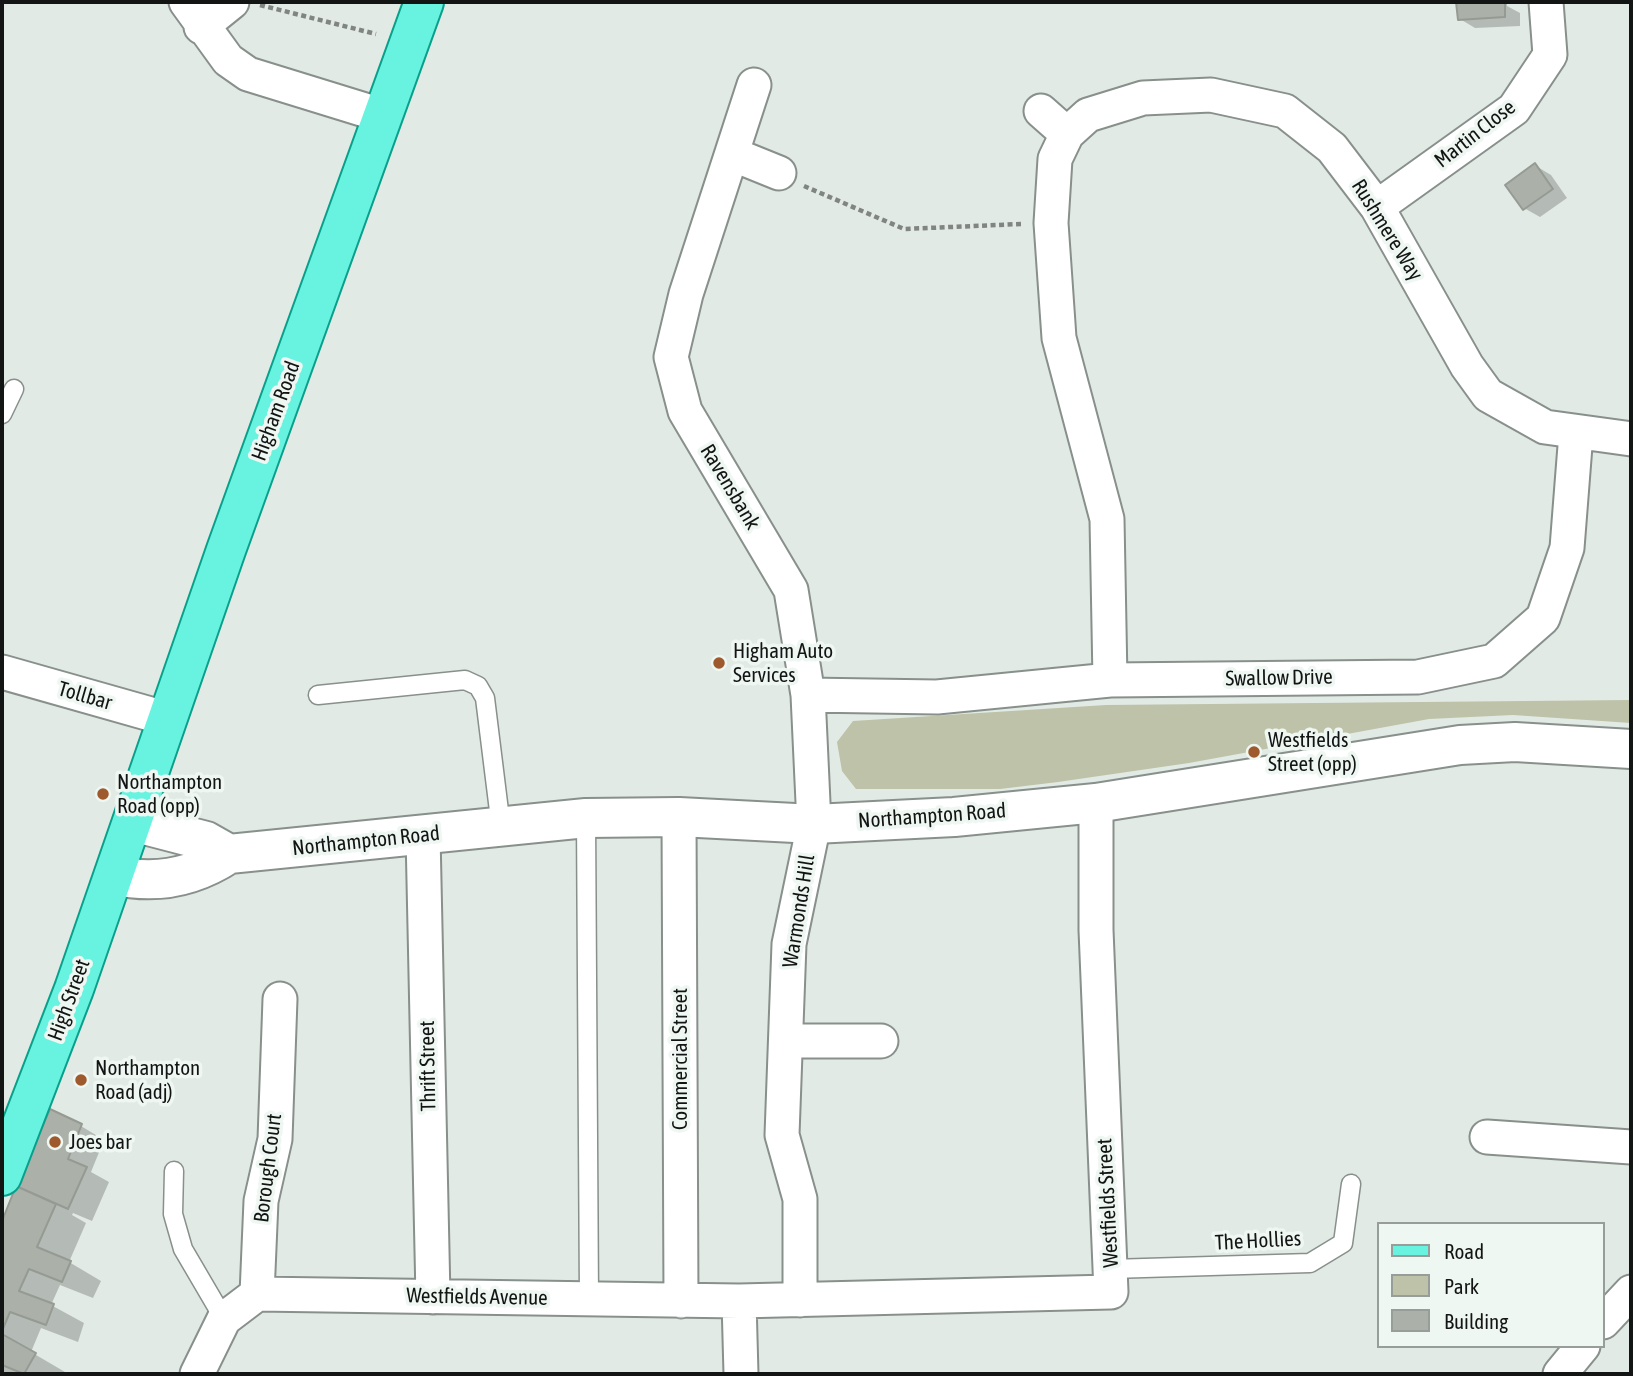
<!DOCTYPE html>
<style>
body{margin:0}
#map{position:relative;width:1633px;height:1376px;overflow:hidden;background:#e2eae5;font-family:"Asap Condensed",sans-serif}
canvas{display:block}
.frame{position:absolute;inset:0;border:4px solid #131514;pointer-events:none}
.legend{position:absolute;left:1377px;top:1222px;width:228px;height:126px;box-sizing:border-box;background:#eff7f2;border:2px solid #979d99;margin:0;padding:9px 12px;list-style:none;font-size:21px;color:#131514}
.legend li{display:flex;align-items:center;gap:14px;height:35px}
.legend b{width:35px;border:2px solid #979d99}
</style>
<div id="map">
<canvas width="1633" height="1376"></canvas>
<div class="frame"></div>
<ul class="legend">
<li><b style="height:9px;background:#68f3e0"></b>Road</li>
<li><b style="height:19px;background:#bdc2a8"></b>Park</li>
<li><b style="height:19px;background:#abb0a9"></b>Building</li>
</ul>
</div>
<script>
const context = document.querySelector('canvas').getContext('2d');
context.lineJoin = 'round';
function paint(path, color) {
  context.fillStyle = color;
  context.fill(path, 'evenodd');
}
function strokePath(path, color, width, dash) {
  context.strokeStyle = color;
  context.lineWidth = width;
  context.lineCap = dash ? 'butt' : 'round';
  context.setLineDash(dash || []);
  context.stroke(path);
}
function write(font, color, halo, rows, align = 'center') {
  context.font = font + ' "Asap Condensed",sans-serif';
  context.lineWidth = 7;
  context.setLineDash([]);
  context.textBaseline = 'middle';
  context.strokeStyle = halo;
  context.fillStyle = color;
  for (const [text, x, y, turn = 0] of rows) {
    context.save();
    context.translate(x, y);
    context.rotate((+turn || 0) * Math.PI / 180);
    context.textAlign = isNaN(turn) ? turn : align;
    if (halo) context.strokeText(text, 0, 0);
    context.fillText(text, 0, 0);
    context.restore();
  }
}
paint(new Path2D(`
 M1631,700V723L1513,715L1429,719L1189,763L1058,782L1000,789H856L842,771L837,742L853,721L1106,705Z`), '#bdc2a8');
paint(new Path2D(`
 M1458,2H1507V6L1520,13V26L1475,28L1460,19Z
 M1536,166L1551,175L1567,198L1540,217L1524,208Z
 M81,1126L104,1140L91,1172L109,1182L92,1221L73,1213L72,1215L86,1223L69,1262L101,1281L93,1298L60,1285L51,1305L84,1323L78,1342L41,1328L31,1352L65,1372L64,1374H2V1225L18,1187Z`), '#0003');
const building = new Path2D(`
 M1456,2H1505V17L1458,20Z
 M1535,163L1553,189L1523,210L1505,185Z
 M50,1109L82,1124L68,1159L87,1167L68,1209L16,1186Z
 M16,1186L56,1204L37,1247L71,1261L62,1282L29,1269L19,1291L54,1304L46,1325L10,1312L2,1331V1221Z
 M2,1334L36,1353L24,1374L2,1365Z`);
paint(building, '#abb0a9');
strokePath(building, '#959a93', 2);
const lane = new Path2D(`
 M2,414L14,389
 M318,695L465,680L478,686L485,698L501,827
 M586,818L589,1299
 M174,1171L173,1214L183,1249L224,1319
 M1111,1269L1310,1263L1343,1243L1351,1184`);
const street = new Path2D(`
 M186,2L228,60L248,74L381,115
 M201,27L232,2
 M754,85L686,294L671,357L685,411L791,590L808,695L814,824L789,944L782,1135L800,1199V1300
 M1041,111L1067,134
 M732,154L779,173
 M1377,207L1514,109L1550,55L1546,2
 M2,672L168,719
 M1110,680L1107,519L1059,338L1051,223L1055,159L1067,134L1088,115L1143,98L1211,95L1285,111L1332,148L1377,207L1467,366L1488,395L1545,427L1631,439
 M808,695L937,697L1110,680L1418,677L1494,661L1543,618L1567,548L1576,433
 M679,817L681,1301
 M423,835L433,1297
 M786,1041H881
 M1487,1137L1631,1147
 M257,1294L261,1201L275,1139L280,999
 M739,1301L741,1374
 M1603,1322L1631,1292
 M197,1374L224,1319L257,1294L739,1301L1111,1292L1096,930V803
 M1560,1374L1583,1346`);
const secondary = new Path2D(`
 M133,822L206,841L229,854
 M114,875C155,885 194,877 229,854L586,818L679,817L814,824L954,817L1096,803L1460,745L1515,742L1631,749`);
const primary = new Path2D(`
 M2,1176L74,989L226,550L424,2`);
strokePath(lane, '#88908b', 21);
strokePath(street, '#88908b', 37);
strokePath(secondary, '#88908b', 42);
strokePath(primary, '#09a08b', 42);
strokePath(new Path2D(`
 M260,5L376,34
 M804,186L904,229L1021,224`), '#808582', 4.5, [5, 3.5]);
strokePath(lane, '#fff', 18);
strokePath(street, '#fff', 33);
strokePath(secondary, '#fff', 38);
strokePath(primary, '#68f3e0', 38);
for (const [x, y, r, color] of [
 [719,663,7,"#9e5a2c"],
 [1254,752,7,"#9e5a2c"],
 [103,794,7,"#9e5a2c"],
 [81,1080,7,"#9e5a2c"],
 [55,1142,7,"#9e5a2c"]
]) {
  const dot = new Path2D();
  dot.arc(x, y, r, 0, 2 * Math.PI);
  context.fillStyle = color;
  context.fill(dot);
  strokePath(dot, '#eff7f2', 2.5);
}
write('21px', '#131514', '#eff7f2', [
 ["Martin Close",1475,134,-38],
 ["Rushmere Way",1387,230,58],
 ["Higham Road",276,411,-70],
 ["Ravensbank",730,487,59],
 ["Swallow Drive",1279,678,-1],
 ["Tollbar",85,696,16],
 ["Northampton Road",932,816,-4],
 ["Northampton Road",366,841,-6],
 ["Warmonds Hill",799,911,-81],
 ["High Street",69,1000,-70],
 ["Commercial Street",680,1059,-90],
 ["Thrift Street",428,1066,-91],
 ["Borough Court",268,1168,-83],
 ["Westfields Street",1108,1203,-93],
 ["The Hollies",1258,1241,-3],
 ["Westfields Avenue",477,1297,1]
]);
write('21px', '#131514', '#eff7f2', [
 ["Higham Auto",733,651],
 ["Services",733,675],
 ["Westfields",1268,740],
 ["Street (opp)",1268,764],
 ["Northampton",117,782],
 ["Road (opp)",117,806],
 ["Northampton",95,1068],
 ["Road (adj)",95,1092],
 ["Joes bar",69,1142]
], 'left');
</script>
